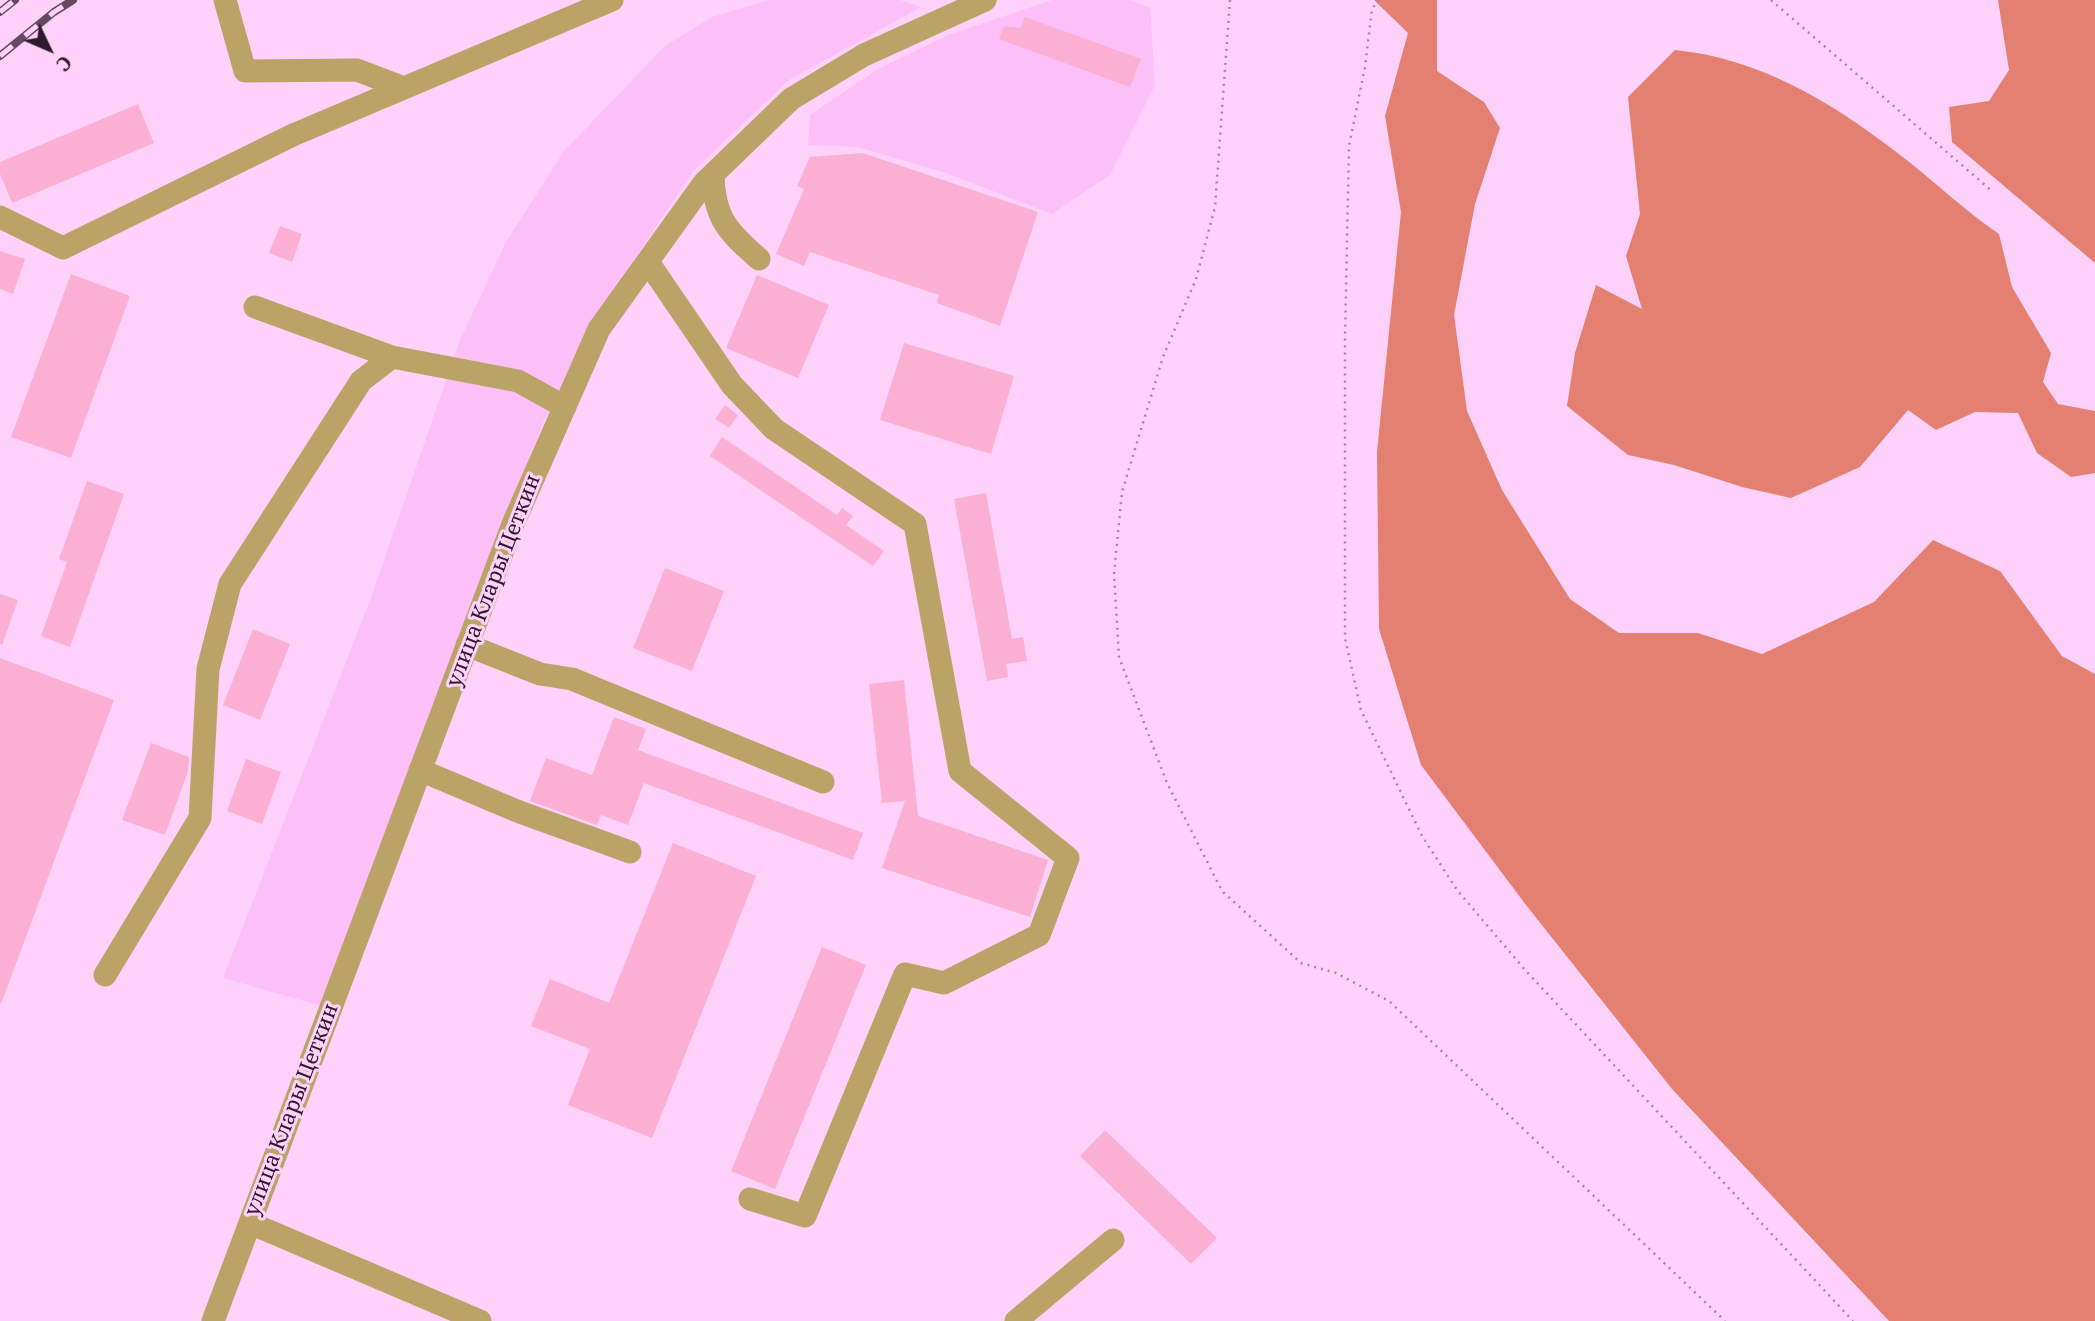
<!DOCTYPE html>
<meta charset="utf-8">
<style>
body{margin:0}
#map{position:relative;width:2095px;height:1321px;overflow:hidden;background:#fed1fa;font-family:"Noto Serif",serif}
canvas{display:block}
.north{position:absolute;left:14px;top:14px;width:70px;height:70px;-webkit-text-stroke:5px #fed1fa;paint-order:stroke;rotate:134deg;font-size:19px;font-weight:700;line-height:28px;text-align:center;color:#2f1a2d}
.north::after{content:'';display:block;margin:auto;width:24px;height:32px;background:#2f1a2d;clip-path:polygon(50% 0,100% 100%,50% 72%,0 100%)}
</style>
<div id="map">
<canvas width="2095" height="1321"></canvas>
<div class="north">С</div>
</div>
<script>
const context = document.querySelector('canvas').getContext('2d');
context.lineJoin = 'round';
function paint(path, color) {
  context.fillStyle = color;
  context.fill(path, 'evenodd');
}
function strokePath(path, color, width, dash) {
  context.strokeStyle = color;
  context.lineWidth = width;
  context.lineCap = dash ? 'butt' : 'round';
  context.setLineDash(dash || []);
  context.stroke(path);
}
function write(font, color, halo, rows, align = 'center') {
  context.font = font + ' "Noto Serif",serif';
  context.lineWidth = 6;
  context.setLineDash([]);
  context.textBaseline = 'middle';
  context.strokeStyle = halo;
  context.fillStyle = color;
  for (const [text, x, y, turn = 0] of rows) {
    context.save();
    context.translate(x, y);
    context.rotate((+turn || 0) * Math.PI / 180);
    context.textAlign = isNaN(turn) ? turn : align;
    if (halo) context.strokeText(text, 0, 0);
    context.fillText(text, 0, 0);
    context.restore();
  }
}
paint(new Path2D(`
 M770,0H900L921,7L789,80L694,170L601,309L542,425L322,1006L223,978L372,595L460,340L506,242L564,151L665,46L712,17Z
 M1052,0H1131L1150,8L1155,85L1110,175L1052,214L946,173L858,147L808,145L810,115L878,69L948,35Z`), '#fdbff7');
paint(new Path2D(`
 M1374,0H1437V71L1484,102L1500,128L1475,204L1454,315L1467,411L1502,490L1570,599L1619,633H1698L1762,654L1874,602L1933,540L2000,571L2062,656L2095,674V1321H1889L1672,1089L1526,905L1421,765L1379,629L1377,452L1401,212L1385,116L1408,33Z
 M1998,0H2095V263L1952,142L1949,107L1989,101L2009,70Z
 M1675,50C1758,58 1830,101 1895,151C1931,178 1962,209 1999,234L2012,287L2051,353L2043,382L2058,404L2095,411V473L2071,477L2037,453L2018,413L1975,412L1936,430L1908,410L1860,467L1791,498L1742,487L1674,465L1628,455L1567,406L1575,353L1596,285L1642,309L1626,256L1640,214L1628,97Z`), '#e38072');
paint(new Path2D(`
 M1025,17L1141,59L1130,87L999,39L1004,26L1020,28Z
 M138,104L154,143L12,203L0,174V162Z
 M863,153L1038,212L1000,326L937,303L939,295L810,252L804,266L776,254L804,189L797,186L810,157Z
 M280,226L302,234L292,262L269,253Z
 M0,251L25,259L13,294L0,289Z
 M71,274L130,296L71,458L11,437Z
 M757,275L829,305L798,378L726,348Z
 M904,343L1014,376L991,454L880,420Z
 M725,405L738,415L729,428L715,419Z
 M722,437L837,515L842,508L853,516L846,525L884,551L873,566L710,456Z
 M87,481L124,494L70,647L41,636L67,562L59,559Z
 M986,493L1012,639L1023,637L1027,661L1006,664L1008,677L987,681L954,499Z
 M665,568L724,591L692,671L633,648Z
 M0,594L18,600L2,645L0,644Z
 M253,629L290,644L260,720L223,705Z
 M0,658L114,700L1,1004H0Z
 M904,680L918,816L1048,860L1030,917L882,868L905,801L882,803L869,684Z
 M614,717L646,729L638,750L863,833L853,860L644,783L628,825L601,815L597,825L530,801L546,758L592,775Z
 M151,743L189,757L188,771L165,835L122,820Z
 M246,759L281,772L262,824L227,811Z
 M673,843L756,876L652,1138L568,1105L590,1049L531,1026L550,979L609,1003Z
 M822,947L866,965L775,1189L731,1171Z
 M1105,1130L1217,1238L1191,1264L1080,1156Z`), '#fbafd3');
strokePath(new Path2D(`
 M1230,0L1215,207L1196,279L1163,357L1122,492L1114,574L1119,657L1167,783L1222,891L1301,963L1336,973L1389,1001L1725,1321
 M1379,0L1372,9L1365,67L1349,146L1345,338V638L1361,710L1422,836L1457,890L1526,971L1853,1321
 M1771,0L1993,192`), '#a986a6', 2.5, [2, 5]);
strokePath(new Path2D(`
 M225,0L245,71L357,70L404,88
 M713,175C714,218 728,232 759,259
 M0,217L63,248L293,135L612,0
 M648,262L732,385L774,429L915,524L960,771L1068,858L1039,935L944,983L905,974L805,1216L750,1199
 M255,307L392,357L518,381L565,407
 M467,645L540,674L572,679L823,782
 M420,770L517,811L630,852
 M105,975L200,818L208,669L230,584L361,381L392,357
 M250,1223L480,1321
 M213,1321L513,524L599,329L704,183L791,99L864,55L985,0
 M1016,1321L1113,1240`), '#baa367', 23);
const rail = new Path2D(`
 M0,12L15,0
 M0,56L54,12L73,0`);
strokePath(rail, '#644961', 8);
strokePath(rail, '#fed1fa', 5, [16]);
write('21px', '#2f1a2d', '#fed1fa', [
 ["улица Клары Цеткин",494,581,-69],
 ["улица Клары Цеткин",292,1110,-69]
]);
</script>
